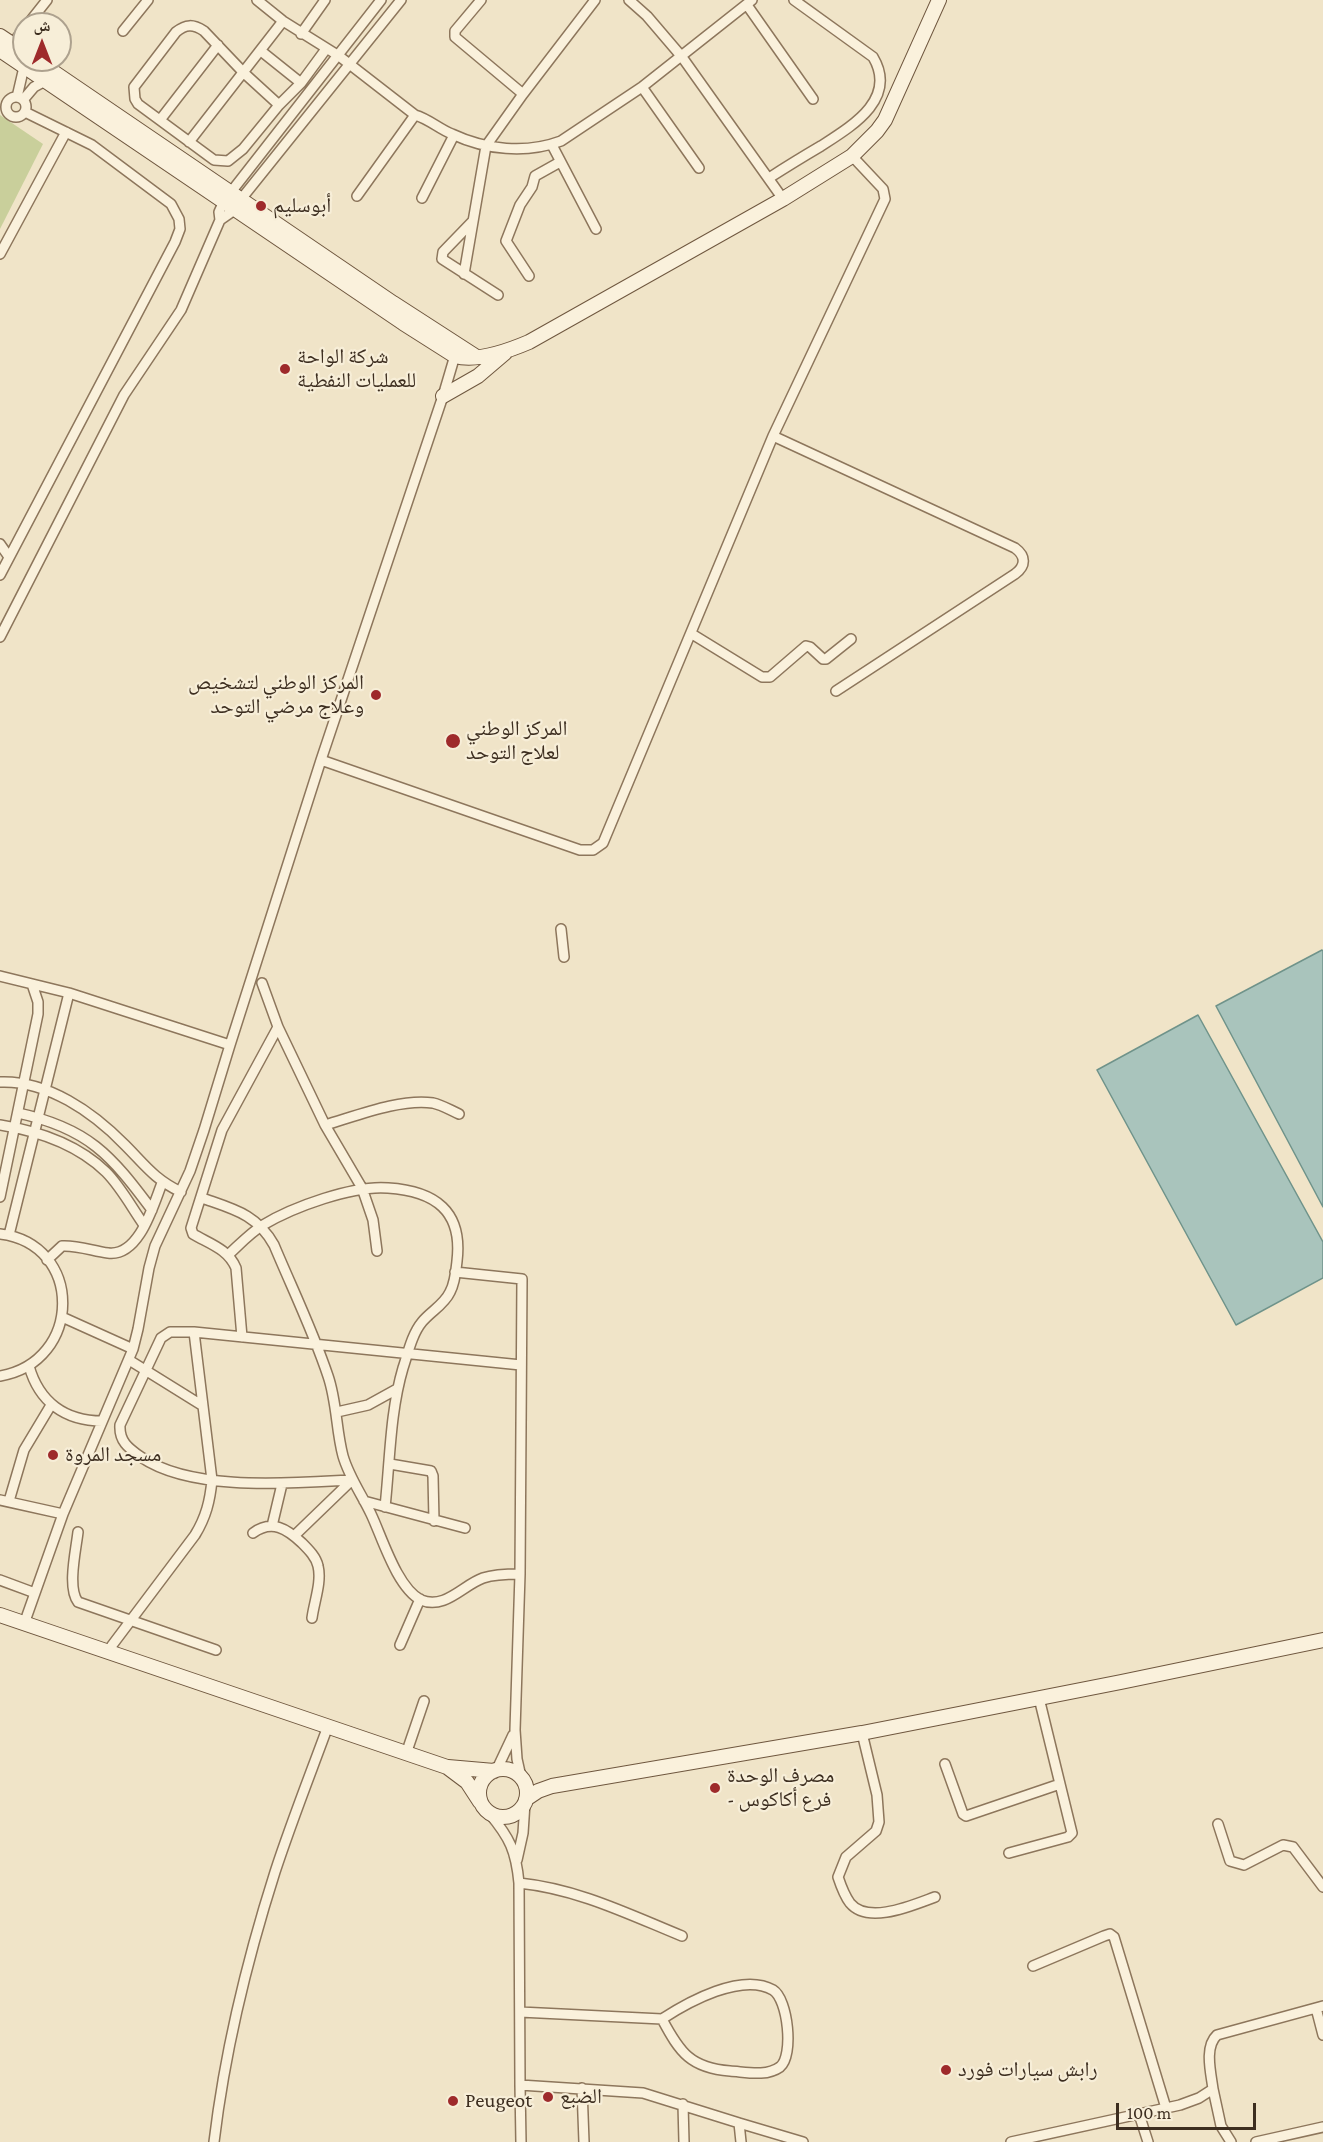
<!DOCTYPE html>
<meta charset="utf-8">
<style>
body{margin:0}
#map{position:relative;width:1323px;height:2142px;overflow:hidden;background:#f0e4c8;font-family:"Crimson Pro","Noto Naskh Arabic",serif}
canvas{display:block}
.north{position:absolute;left:12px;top:12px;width:60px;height:60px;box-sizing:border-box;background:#f7eed8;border:2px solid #ada18e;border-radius:50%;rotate:0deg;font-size:16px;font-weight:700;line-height:24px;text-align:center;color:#3d2e20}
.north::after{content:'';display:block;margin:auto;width:21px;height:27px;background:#9e2a2b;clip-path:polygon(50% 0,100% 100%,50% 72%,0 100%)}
.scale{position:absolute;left:1116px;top:2103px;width:140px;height:27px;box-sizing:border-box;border:3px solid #3d2e20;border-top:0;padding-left:8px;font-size:18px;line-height:21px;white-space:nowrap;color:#3d2e20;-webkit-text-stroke:4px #f7eed8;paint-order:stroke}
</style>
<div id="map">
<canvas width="1323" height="2142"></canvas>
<div class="north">ش</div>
<div class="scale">100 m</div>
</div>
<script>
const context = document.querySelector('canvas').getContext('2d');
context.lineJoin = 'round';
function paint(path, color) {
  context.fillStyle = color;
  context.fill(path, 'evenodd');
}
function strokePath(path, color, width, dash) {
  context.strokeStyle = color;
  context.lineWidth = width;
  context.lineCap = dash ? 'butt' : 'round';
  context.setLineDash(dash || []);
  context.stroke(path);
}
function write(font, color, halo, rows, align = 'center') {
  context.font = font + ' "Crimson Pro","Noto Naskh Arabic",serif';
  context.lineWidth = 4.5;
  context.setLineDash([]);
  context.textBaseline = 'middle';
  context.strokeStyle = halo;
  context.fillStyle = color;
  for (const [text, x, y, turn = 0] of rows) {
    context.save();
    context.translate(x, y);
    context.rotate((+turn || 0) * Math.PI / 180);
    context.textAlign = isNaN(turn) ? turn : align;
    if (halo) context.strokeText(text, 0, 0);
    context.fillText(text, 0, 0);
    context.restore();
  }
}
paint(new Path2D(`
 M0,115L43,144L0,229Z`), '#c9cf9b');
const water = new Path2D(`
 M1322,950L1323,951V1207L1216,1006Z
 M1198,1015L1323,1242V1278L1236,1325L1097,1070Z`);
paint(water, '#a9c4bc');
strokePath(water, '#6f938a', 1.5);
const street = new Path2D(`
 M257,0L283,21L339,56L415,115C429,119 439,129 452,134C486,150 526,154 561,141L642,87L752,0
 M481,0L455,31V37L523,94
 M629,0L647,16L682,57L783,199
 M747,5L813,99
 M28,24L47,0
 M123,31L148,0
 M301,34L325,0
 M9,48L24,29
 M261,51L301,83
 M642,87L699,168
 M6 107a10 10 0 1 1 20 0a10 10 0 1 1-20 0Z
 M17,97L24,67
 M23,100L34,87L45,81
 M279,105L244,73L204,31C193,24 186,24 176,32L134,87L135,99L138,104L214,160L228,161L243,149L279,105L301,83L326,49
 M160,120L218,45
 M189,142L283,21
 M552,145L596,229
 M769,178C786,167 804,156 821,146C852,126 898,99 873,57L794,0
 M357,196L415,115
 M422,198L454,135
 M220,220L230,213L401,0
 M472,222L443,252L442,259L498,295
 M0,254L66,132
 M464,274L486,146L523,94L595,0
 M529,276L506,241L520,205L532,187L535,176L560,162
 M773,436L1015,548C1026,556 1026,566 1015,574L836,691
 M0,544L9,557
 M0,575L175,242L180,229L179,219L171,204L92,145L25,112
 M692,634L762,677H770L806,646L810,647L823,659H826L851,639
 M0,637L124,395L181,310L220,220L219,212L224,201L381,0
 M321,760L580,850H593L603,843L773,436L885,199L883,189L852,156
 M561,929L564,957
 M0,976L69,993L230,1045
 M262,983L278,1027L325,1125L362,1188L373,1220L377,1251
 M0,1082C47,1080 93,1112 125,1145C145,1165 154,1179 181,1192
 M18,1113C88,1128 111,1155 152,1210
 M0,1125C38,1131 78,1145 106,1172C121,1187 132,1208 144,1225
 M325,1125C356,1116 401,1098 433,1103C442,1105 450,1110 459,1114
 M0,1197L38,1014V1002L32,984
 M202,1198C233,1209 257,1214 274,1245C292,1288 313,1331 328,1376C337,1402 336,1430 343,1456C349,1477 362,1495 371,1514C382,1537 397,1588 421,1600C445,1610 463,1585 483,1578C495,1574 508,1574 520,1574
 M0,1234C84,1244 83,1362 0,1376
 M9,1235L69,993
 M228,1255C239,1245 250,1233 263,1225C293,1207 353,1185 388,1188C435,1191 463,1211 457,1261C456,1271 455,1283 450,1292C444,1305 431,1311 422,1322C412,1334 408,1353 403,1368C390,1412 390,1461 385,1507
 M47,1260L62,1246C77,1245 93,1251 108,1253C139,1257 153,1206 162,1183
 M455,1272L522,1279L520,1574L515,1730L517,1759L521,1777
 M62,1317L133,1349
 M242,1337L236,1268C228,1249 210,1244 193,1234L191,1228L222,1130L278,1027
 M129,1360L203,1406
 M29,1366C39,1402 65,1421 102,1421
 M337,1412L368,1405L397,1389
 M390,1464L431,1471L433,1476L434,1521
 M352,1480C292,1483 192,1492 141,1457C128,1448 119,1441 120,1425L161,1338L170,1332H194L521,1365
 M0,1500L63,1514
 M9,1501L24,1450L51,1405
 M364,1501L465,1528
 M272,1526L282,1484
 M78,1532C76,1550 67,1588 78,1602L216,1650
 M253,1533C272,1519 287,1529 302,1543C309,1550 316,1557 318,1566C322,1582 314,1602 312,1618
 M294,1536L352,1480
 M0,1580L35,1593
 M24,1624L63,1514L133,1349L138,1329L149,1268L155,1246L190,1171L204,1130L230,1045L321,760L443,396L456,352
 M400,1645L420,1599
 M107,1652L195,1535C206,1517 210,1501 212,1480L194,1332
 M862,1733L877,1795L879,1822L876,1831L846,1857L838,1877C841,1886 844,1895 850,1903C868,1925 913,1905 935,1897
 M407,1751L424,1701
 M945,1764L963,1814L966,1816L1060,1784
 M497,1769L513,1735
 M489,1813C510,1838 516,1851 519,1883L520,2085L643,2093L739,2123L741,2142
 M1218,1824L1230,1861L1244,1865L1283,1845L1293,1847L1323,1887
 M1009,1853L1068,1837L1072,1833L1039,1698
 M517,1860L523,1833L525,1803
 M519,1883C578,1889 628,1914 682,1936
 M1033,1966L1104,1936L1110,1934L1114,1937L1166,2108
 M1316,2008L1323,2035
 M520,2012L662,2019C688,2002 742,1972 773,1990C788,1999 794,2056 780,2067C766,2077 746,2072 730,2071C691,2068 680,2053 662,2019
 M520,2085L521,2142
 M582,2088L584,2142
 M1213,2089L1221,2126L1231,2142
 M683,2104L684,2142
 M1139,2114L1148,2142
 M739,2123L803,2142
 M214,2142C225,2050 247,1960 275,1872C291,1823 310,1775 328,1726
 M1011,2142L1180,2105L1199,2098L1213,2089C1211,2073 1204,2047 1217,2035L1323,2006
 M1256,2142L1323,2127`);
const secondary = new Path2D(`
 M0,36L24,52
 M0,50L403,323L455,356C477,362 508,351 529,342L783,199L852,156L877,131L885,120L939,0
 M36,60L393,303L475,356
 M443,396L478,376L505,353
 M0,1615L447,1767L467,1782L480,1802
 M448,1767L494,1771
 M479 1793a24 24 0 1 1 48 0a24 24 0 1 1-48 0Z
 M526,1799L538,1791L552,1786L862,1733L1121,1682L1323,1640`);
strokePath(street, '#8d765c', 12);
strokePath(secondary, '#6f573f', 16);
strokePath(street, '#faf1dc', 9);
strokePath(secondary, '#faf1dc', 14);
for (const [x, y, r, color] of [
 [261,206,6,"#9e2a2b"],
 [285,369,6,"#9e2a2b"],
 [376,695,6,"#9e2a2b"],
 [453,741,8,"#9e2a2b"],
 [53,1455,6,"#9e2a2b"],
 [715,1788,6,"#9e2a2b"],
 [946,2070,6,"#9e2a2b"],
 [548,2097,6,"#9e2a2b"],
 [453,2101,6,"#9e2a2b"]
]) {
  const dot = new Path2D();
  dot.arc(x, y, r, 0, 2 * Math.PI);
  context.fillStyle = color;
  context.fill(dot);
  strokePath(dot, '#f7eed8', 2);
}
write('21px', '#3d2e20', '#f7eed8', [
 ["أبوسليم",273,206],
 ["شركة الواحة",297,357],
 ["للعمليات النفطية",297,381],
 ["المركز الوطني لتشخيص",364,683,"right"],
 ["وعلاج مرضي التوحد",364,707,"right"],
 ["المركز الوطني",466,729],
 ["لعلاج التوحد",466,753],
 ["مسجد المروة",65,1455],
 ["مصرف الوحدة",727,1776],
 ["- فرع أكاكوس",727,1800],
 ["رابش سيارات فورد",958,2070],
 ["الضبع",560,2097],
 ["Peugeot",465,2101]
], 'left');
</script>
